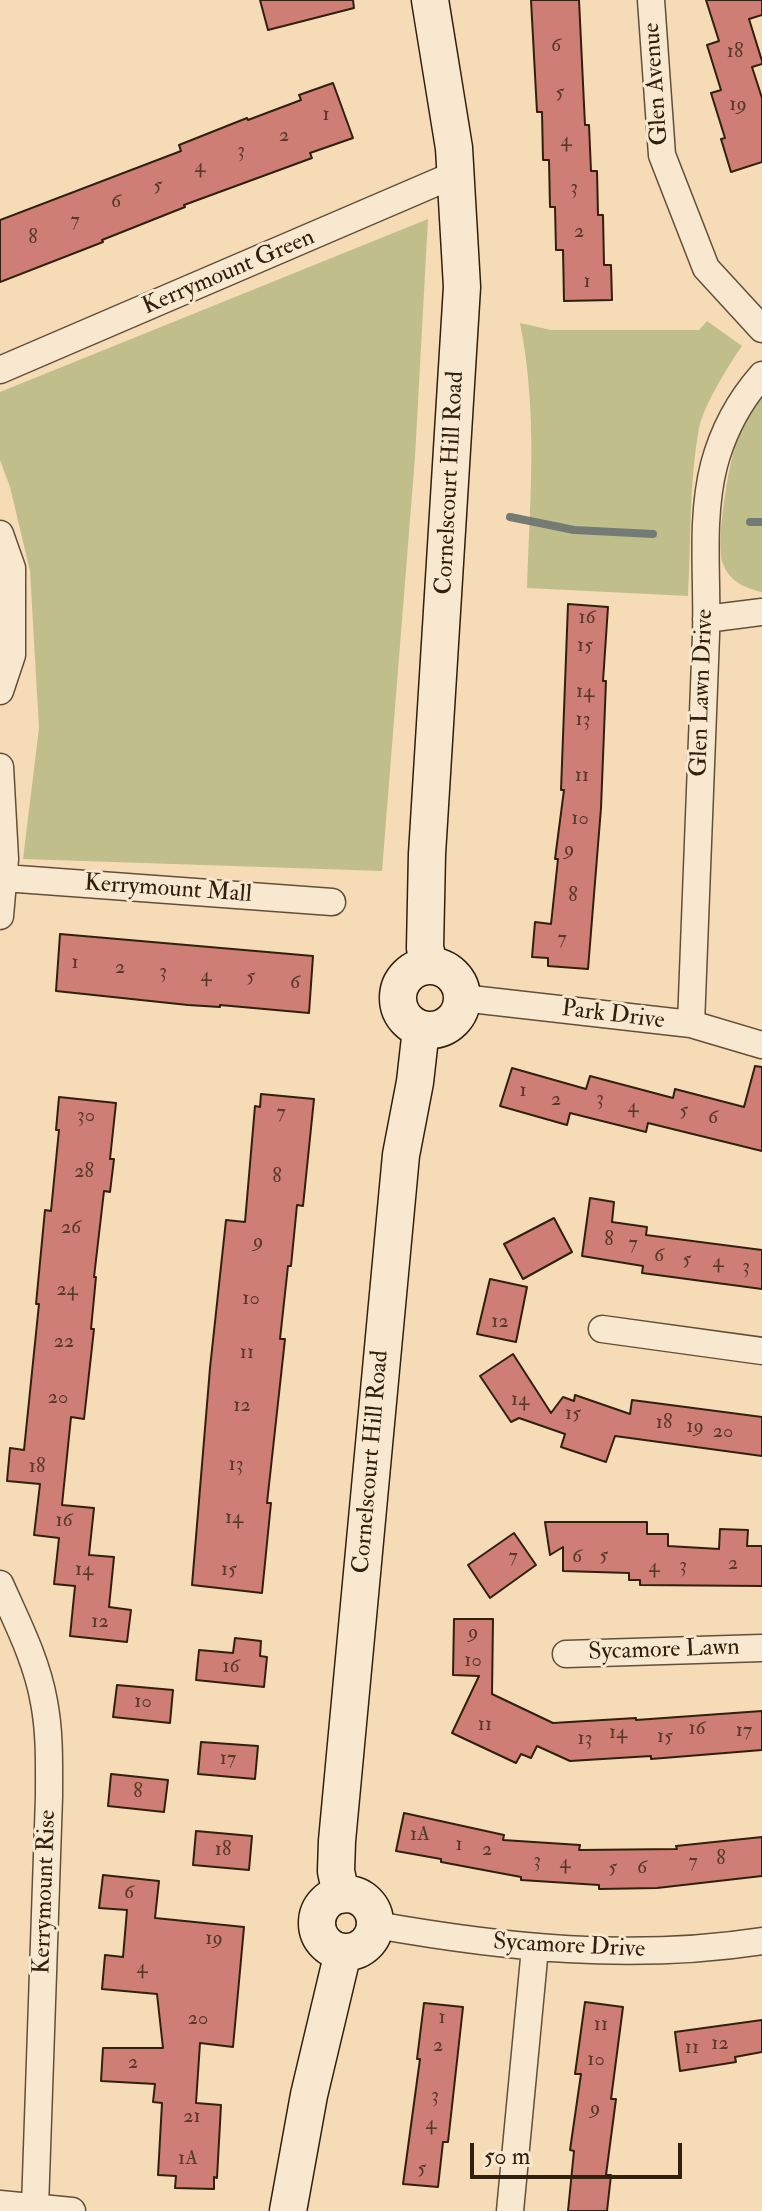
<!DOCTYPE html>
<style>
body{margin:0}
#map{position:relative;width:762px;height:2211px;overflow:hidden;background:#f6dbb7;font-family:"IM FELL Double Pica",serif}
canvas{display:block}
.scale{position:absolute;left:470px;top:2143px;width:212px;height:36px;box-sizing:border-box;border:4px solid #30200d;border-top:0;padding-left:10px;font-size:24px;line-height:28px;white-space:nowrap;color:#30200d;-webkit-text-stroke:6px #f9e8d0;paint-order:stroke}
</style>
<div id="map">
<canvas width="762" height="2211"></canvas>
<div class="scale">50 m</div>
</div>
<script>
const context = document.querySelector('canvas').getContext('2d');
context.lineJoin = 'round';
function paint(path, color) {
  context.fillStyle = color;
  context.fill(path, 'evenodd');
}
function strokePath(path, color, width, dash) {
  context.strokeStyle = color;
  context.lineWidth = width;
  context.lineCap = dash ? 'butt' : 'round';
  context.setLineDash(dash || []);
  context.stroke(path);
}
function write(font, color, halo, rows, align = 'center') {
  context.font = font + ' "IM FELL Double Pica",serif';
  context.lineWidth = 6;
  context.setLineDash([]);
  context.textBaseline = 'middle';
  context.strokeStyle = halo;
  context.fillStyle = color;
  for (const [text, x, y, turn = 0] of rows) {
    context.save();
    context.translate(x, y);
    context.rotate((+turn || 0) * Math.PI / 180);
    context.textAlign = isNaN(turn) ? turn : align;
    if (halo) context.strokeText(text, 0, 0);
    context.fillText(text, 0, 0);
    context.restore();
  }
}
paint(new Path2D(`
 M428,219L415,457L382,871L23,859L39,728L30,571L10,487L0,460V392Z
 M707,321L742,346C728,366 704,405 699,428C689,483 691,541 688,596L527,588C530,498 538,413 520,323L551,330H699Z
 M762,397V592C745,588 730,582 723,564C715,542 730,451 741,429C746,418 755,407 762,397Z`), '#c0bf8c');
strokePath(new Path2D(`
 M510,517L574,530L653,534
 M750,522H762`), '#747b75', 8);
const building = new Path2D(`
 M260,0H353L354,8L268,30Z
 M531,0H579L585,125H589L591,171H597L598,215H603L604,265H611L612,300L564,301L563,250H556L555,207H550L549,160H543L542,112H537Z
 M706,0H762V15L749,19L762,61V64L752,67L762,98V162L731,172L721,139L725,138L711,93L721,90L707,45L719,41Z
 M333,83L353,138L310,153L312,158L184,205L185,207L102,240L103,242L0,282V220L181,151L179,145L247,118L248,120L301,100L299,95Z
 M568,604L608,607L603,681H606L601,808L588,969L548,966V958L532,957L535,922L551,924L558,859H555L564,790H561Z
 M60,934L313,956L309,1013L220,1005V1007L188,1005L56,991Z
 M755,1066L762,1067V1151L648,1123L646,1132L570,1113L567,1125L500,1106L512,1068L586,1089L590,1076L673,1098L675,1089L744,1107Z
 M261,1094L314,1099L303,1206L297,1205L291,1266H288L280,1339H285L267,1503H271L262,1593L192,1585L210,1368L226,1220L245,1222L255,1106L260,1107Z
 M59,1097L116,1103L110,1159H114L110,1192L104,1191L94,1277H96L91,1329H94L84,1419L71,1417L62,1505L94,1508L89,1555L114,1557L109,1607L131,1610L127,1642L70,1636L75,1586L54,1584L59,1538L34,1535L40,1484L7,1481L10,1448L24,1450L39,1304H36L45,1210L51,1211L59,1130H56Z
 M590,1198L614,1202L612,1222L647,1227L646,1235L762,1250V1289L642,1273L643,1266L582,1256Z
 M554,1218L572,1252L523,1279L504,1244Z
 M490,1279L527,1287L516,1342L477,1334Z
 M513,1354L551,1413L563,1397L574,1401L575,1395L630,1414L632,1400L762,1417V1456L615,1436L606,1462L561,1447L565,1434L519,1418L511,1422L480,1376Z
 M545,1522H647V1534H668V1546L719,1549L720,1529L748,1530L747,1546H762V1586L640,1585V1580H629V1573L563,1571V1547L550,1555Z
 M514,1533L536,1565L490,1598L468,1565Z
 M454,1619H493L492,1694L553,1723L636,1718V1720L762,1711V1750L651,1759V1756L570,1761L537,1746L531,1758L521,1754L516,1763L452,1733L479,1676L453,1675Z
 M235,1638L261,1641L260,1656L267,1657L264,1687L196,1680L199,1650L233,1653Z
 M117,1685L173,1690L170,1723L113,1717Z
 M201,1742L258,1746L255,1779L198,1774Z
 M111,1774L168,1780L164,1812L108,1806Z
 M404,1813L504,1835L503,1840L580,1845L579,1850L677,1849L676,1846L762,1837V1876L657,1888L599,1889V1885L521,1880V1877L441,1862V1859L396,1851Z
 M196,1831L252,1836L249,1870L193,1865Z
 M103,1875L159,1881L155,1918L244,1927L233,2047L200,2043L196,2103L221,2105L217,2178L214,2177V2189L175,2188L176,2176L158,2175L162,2103L153,2102L155,2084L101,2081L103,2048H163L157,1994L102,1989L105,1955L123,1957L127,1910L99,1908Z
 M585,2002L623,2007L611,2099H616L606,2175H611L607,2211H568L574,2151L570,2150L581,2074H575Z
 M424,2003L463,2007L448,2142H443L438,2187L403,2184L420,2059H417Z
 M762,2020V2052L735,2057L736,2062L680,2071L675,2032Z`);
paint(building, '#ce7e75');
strokePath(building, '#30200d', 2);
const street = new Path2D(`
 M651,0L662,155L706,268L762,329
 M0,370L456,174
 M0,534L12,568V655L0,691
 M706,619L762,612
 M0,767L5,859L0,916
 M4,878L332,902
 M462,998L691,1024L762,1045
 M691,1024C696,895 701,765 706,635C708,579 700,520 714,465C723,431 739,401 762,375
 M602,1329L762,1351
 M0,1584C17,1622 37,1661 44,1702C50,1733 49,1765 49,1797L35,2207
 M566,1654L762,1648
 M376,1925C506,1948 631,1961 762,1941
 M0,2204L72,2211
 M510,2211L535,1948`);
const secondary = new Path2D(`
 M430,966L425,948L427,854L462,287L454,148L430,0
 M398 998a32 32 0 1 1 64 0a32 32 0 1 1-64 0Z
 M317 1923a29 29 0 1 1 58 0a29 29 0 1 1-58 0Z
 M341,1895L336,1871L337,1841L401,1155L415,1082L421,1029
 M288,2211L309,2095L343,1952`);
strokePath(street, '#624f38', 29);
strokePath(secondary, '#30200d', 39);
strokePath(street, '#f9e8d0', 26);
strokePath(secondary, '#f9e8d0', 36);
write('20px', '#583827', null, [
 ["6",556,47],
 ["18",735,53],
 ["5",560,94],
 ["19",738,106],
 ["1",326,116],
 ["2",284,137],
 ["4",566,142],
 ["3",241,152],
 ["4",200,168],
 ["5",158,187],
 ["3",574,189],
 ["6",116,203],
 ["7",75,222],
 ["2",579,233],
 ["8",33,239],
 ["1",587,283],
 ["16",587,619],
 ["15",585,647],
 ["14",585,693],
 ["13",583,721],
 ["11",582,777],
 ["10",580,820],
 ["9",569,851],
 ["8",573,897],
 ["7",562,940],
 ["1",75,964],
 ["2",120,969],
 ["3",163,973],
 ["4",206,977],
 ["5",251,978],
 ["6",295,984],
 ["1",523,1092],
 ["3",600,1100],
 ["2",556,1101],
 ["4",633,1108],
 ["5",684,1112],
 ["7",281,1114],
 ["30",86,1117],
 ["6",713,1119],
 ["28",84,1173],
 ["8",277,1178],
 ["26",71,1229],
 ["8",609,1241],
 ["9",258,1243],
 ["7",633,1245],
 ["6",659,1257],
 ["5",687,1261],
 ["4",718,1263],
 ["3",746,1268],
 ["24",67,1291],
 ["10",251,1300],
 ["12",500,1323],
 ["22",64,1343],
 ["11",247,1354],
 ["20",58,1399],
 ["14",520,1401],
 ["12",242,1407],
 ["15",573,1415],
 ["18",664,1424],
 ["19",695,1428],
 ["20",723,1433],
 ["13",236,1466],
 ["18",37,1468],
 ["14",234,1519],
 ["16",64,1522],
 ["5",604,1557],
 ["7",513,1558],
 ["6",577,1558],
 ["2",733,1565],
 ["3",683,1567],
 ["4",654,1568],
 ["14",84,1571],
 ["15",229,1571],
 ["12",100,1623],
 ["9",473,1634],
 ["10",473,1662],
 ["16",231,1668],
 ["10",143,1703],
 ["11",485,1726],
 ["16",697,1730],
 ["17",744,1732],
 ["14",618,1734],
 ["15",665,1738],
 ["13",585,1740],
 ["17",228,1760],
 ["8",138,1793],
 ["1A",420,1836],
 ["1",459,1846],
 ["18",223,1851],
 ["2",487,1851],
 ["8",721,1860],
 ["3",537,1862],
 ["7",693,1863],
 ["4",565,1864],
 ["5",613,1869],
 ["6",642,1869],
 ["6",129,1894],
 ["19",214,1940],
 ["4",142,1969],
 ["1",442,2019],
 ["20",198,2020],
 ["11",601,2026],
 ["12",720,2045],
 ["2",438,2047],
 ["11",692,2049],
 ["10",596,2061],
 ["2",133,2064],
 ["3",435,2097],
 ["9",595,2110],
 ["21",192,2118],
 ["4",431,2125],
 ["1A",188,2160],
 ["5",422,2170]
]);
write('24px', '#30200d', '#f9e8d0', [
 ["Glen Avenue",657,84,-94],
 ["Kerrymount Green",229,273,-23],
 ["Cornelscourt Hill Road",451,483,-87],
 ["Glen Lawn Drive",703,693,-88],
 ["Kerrymount Mall",168,890,4],
 ["Park Drive",613,1016,7],
 ["Cornelscourt Hill Road",372,1462,-85],
 ["Sycamore Lawn",664,1651,-2],
 ["Kerrymount Rise",46,1892,-88],
 ["Sycamore Drive",569,1947,3]
]);
</script>
